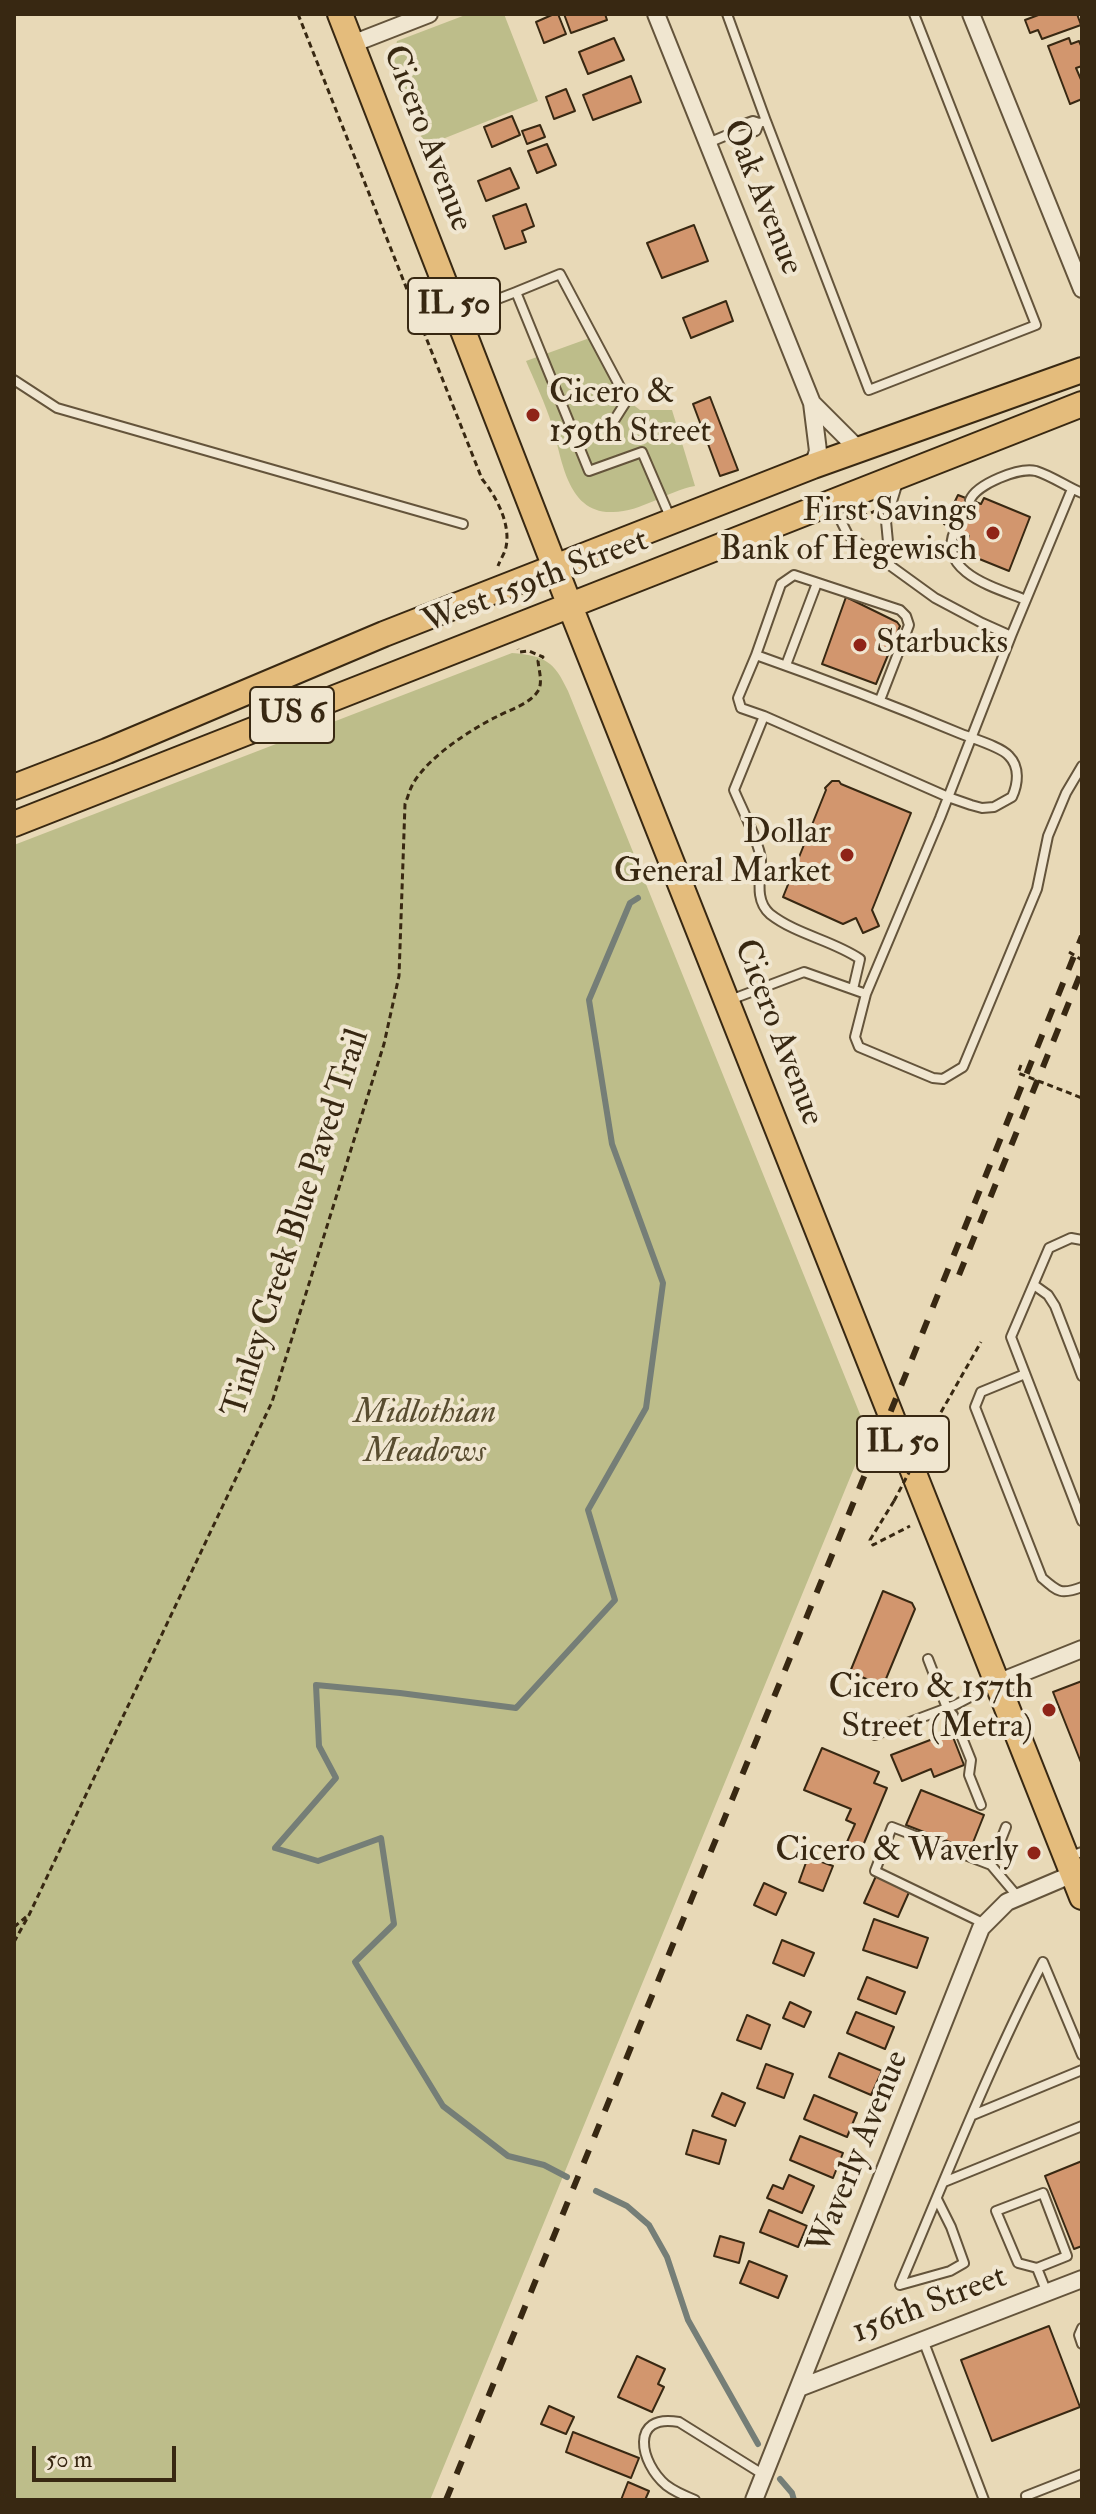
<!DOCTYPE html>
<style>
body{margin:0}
#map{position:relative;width:1096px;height:2514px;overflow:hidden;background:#e8d9b7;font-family:"IM FELL Double Pica",serif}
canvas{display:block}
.frame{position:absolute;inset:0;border:16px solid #382812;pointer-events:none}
.scale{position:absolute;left:32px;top:2446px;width:144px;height:36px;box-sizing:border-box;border:4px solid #382812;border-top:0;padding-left:10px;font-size:24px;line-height:28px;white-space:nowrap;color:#382812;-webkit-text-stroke:6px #f0e6d0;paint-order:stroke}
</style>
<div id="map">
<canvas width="1096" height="2514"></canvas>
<div class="frame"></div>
<div class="scale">50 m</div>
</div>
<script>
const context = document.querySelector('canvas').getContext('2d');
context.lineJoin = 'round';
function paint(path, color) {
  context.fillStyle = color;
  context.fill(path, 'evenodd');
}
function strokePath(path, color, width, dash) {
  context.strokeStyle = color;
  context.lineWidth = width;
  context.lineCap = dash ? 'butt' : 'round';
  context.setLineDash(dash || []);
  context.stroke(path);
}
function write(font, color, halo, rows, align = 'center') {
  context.font = font + ' "IM FELL Double Pica",serif';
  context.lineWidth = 8;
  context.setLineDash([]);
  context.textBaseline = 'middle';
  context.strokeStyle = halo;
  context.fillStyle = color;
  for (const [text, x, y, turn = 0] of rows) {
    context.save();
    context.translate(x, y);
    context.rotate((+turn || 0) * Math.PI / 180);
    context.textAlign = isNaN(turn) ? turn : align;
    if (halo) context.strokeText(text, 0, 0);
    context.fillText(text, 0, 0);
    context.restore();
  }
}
paint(new Path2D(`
 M468,14H504L538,101L425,146L392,63L397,41Z
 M598,335L627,400L640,410H672L695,486C667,491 641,512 613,512C566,514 562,457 552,425C545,403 535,382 526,361Z
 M512,653C545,656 554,661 568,691L868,1434L430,2500H14V845Z`), '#bdbd8a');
strokePath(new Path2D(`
 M567,2177L544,2165L508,2156L443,2106L355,1962L394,1924L381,1838L318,1861L275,1848L336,1778L319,1746L316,1685L400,1693L516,1708L615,1600L588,1510L646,1408L663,1283L612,1144L589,1000L630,903L638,898
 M596,2191L627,2206L649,2225L667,2257L688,2320L758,2444
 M780,2479L792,2493L794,2500`), '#757e77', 6);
const building = new Path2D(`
 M554,14H558L566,34L544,43L536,22Z
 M564,14H605L607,20L571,33Z
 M1041,14H1077L1081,25L1042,39L1038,30L1030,33L1025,20Z
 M614,38L624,60L588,74L579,52Z
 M1069,38L1071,44L1079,41L1082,48V66L1076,68L1082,82V99L1070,104L1048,46Z
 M631,76L641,102L593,120L583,95Z
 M566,89L575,111L554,119L546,97Z
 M512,116L520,135L492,147L484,127Z
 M540,125L545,137L527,144L522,131Z
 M547,144L556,165L537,173L528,151Z
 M510,168L519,188L486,201L478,181Z
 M526,204L534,226L522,231L526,242L505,249L493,216Z
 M694,225L708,261L662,278L647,243Z
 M726,301L733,321L691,338L683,318Z
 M710,397L738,470L720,476L693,404Z
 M958,495L981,504L984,498L1030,517L1009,571L962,552L969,536L944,524Z
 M846,597L897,622L900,626L876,684L822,664Z
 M832,781H839L841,784L911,813L872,910L879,926L863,933L856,918L843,924L783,897L826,790L825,788Z
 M883,1591L912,1603L915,1609L883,1686L850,1672Z
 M1082,1681V1765L1053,1692Z
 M951,1732L964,1765L934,1777L931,1769L902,1781L891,1755Z
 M822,1748L879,1772L874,1783L887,1788L862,1848L847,1842L855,1824L846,1820L851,1809L804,1790Z
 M921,1790L984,1815L970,1850L906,1825Z
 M808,1857L833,1866L823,1891L799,1882Z
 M876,1876L910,1890L898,1917L864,1903Z
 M764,1883L786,1893L776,1915L754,1905Z
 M874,1919L928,1938L917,1968L863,1950Z
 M782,1940L814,1953L804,1976L773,1963Z
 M867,1977L905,1992L896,2014L858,1999Z
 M790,2002L811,2012L804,2027L783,2018Z
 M856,2012L894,2027L885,2049L847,2033Z
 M747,2015L770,2025L761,2049L737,2040Z
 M839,2053L882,2071L871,2095L829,2077Z
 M766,2064L793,2074L784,2098L757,2088Z
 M722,2093L745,2103L735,2126L712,2116Z
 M814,2095L857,2113L847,2137L804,2119Z
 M693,2130L726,2140L719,2164L686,2154Z
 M800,2136L843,2153L833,2178L790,2160Z
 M1082,2161V2246L1074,2249L1045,2176Z
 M789,2175L814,2186L802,2213L767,2198L773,2185L783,2189Z
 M769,2210L807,2226L798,2247L760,2232Z
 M720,2236L744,2243L739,2263L714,2256Z
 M749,2261L787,2276L778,2298L740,2283Z
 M1049,2326L1080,2407L992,2441L961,2360Z
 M637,2356L665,2369L658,2384L664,2387L652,2412L618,2397Z
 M549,2406L574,2417L566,2434L541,2424Z
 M573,2432L639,2458L631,2478L566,2452Z
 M628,2482L649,2491L645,2500H621Z`);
paint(building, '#d2966e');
strokePath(building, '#382812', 2);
const service = new Path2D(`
 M727,14L766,121
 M759,123L766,121L869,390L1036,325L914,14
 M708,143L732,133L736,127L753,121L759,123L756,131L739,136L732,133
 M516,292L560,274L627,400L615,419L577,440
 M461,313L516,292L589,471L642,452L670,517
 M14,380L57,408L463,524
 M970,500C977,484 1019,467 1036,471C1052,476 1067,487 1082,493
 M832,503L848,535L935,598L982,623L1011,636L1072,489
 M955,530C936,573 997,588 1026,600
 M890,563L886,521L898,482
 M756,655L781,584L794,575L900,610L906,616L909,625L880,700
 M786,665L817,583
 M764,716L741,708L738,698L756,655C824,679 892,705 959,733C971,738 1002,747 1009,756C1020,767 1018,784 1012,797L994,807L982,808L971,805L948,797L764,716L734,790C741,807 760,844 761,860C761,878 754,900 770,914C797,935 832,940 860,959L853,989
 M866,994L855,1037L859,1047L933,1078L943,1079L963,1067L1037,889L1048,836L1066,793L1082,766
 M730,1000L804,972L866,994L940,818L1011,636
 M1082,1240L1071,1238L1049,1248L1011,1337L1082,1521
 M1034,1285L1048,1295L1055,1306L1082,1376
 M1025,1374L981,1392L975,1407L1042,1578C1058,1592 1061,1595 1082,1587
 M928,1659L947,1708L953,1715L971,1760L969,1775L981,1805
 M875,1735L955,1705L993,1685
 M1067,1857L1082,1852
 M991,1865L1018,1897
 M985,1924L875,1871L892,1827L991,1865L1006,1827
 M973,2115L1082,2070
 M944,2182L1082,2126
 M1043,2193L1067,2256L1037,2268L1018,2263L996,2211Z
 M937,2199L951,2227L964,2263L950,2271L900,2285C946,2177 989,2067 1043,1962L1082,2055
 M1037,2268L1047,2293
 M1082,2328L1079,2335L1082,2344
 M923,2340L984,2500
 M695,2500C685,2496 675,2492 666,2485C640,2463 629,2413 679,2422L764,2475
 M1027,2500L1026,2496L1082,2474`);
const minor = new Path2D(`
 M656,14L812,403L818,451L813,466
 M971,14L1082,289
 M352,44L429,14
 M812,403L858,449
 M997,1683L1082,1649
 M799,2388L1082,2279
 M754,2500L981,1928L1007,1902L1073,1874`);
const primary = new Path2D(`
 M340,14L570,606L1082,1897
 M14,787L107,751L384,634L813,466L1082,370
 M14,824L1082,404`);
strokePath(service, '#64543b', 12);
strokePath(minor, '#64543b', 20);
strokePath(primary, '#382812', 28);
strokePath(new Path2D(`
 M298,14L482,479C496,496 511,524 506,547C505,553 500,560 498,566
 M862,517L875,511
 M1069,952L1082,960
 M1021,1065L1018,1073L1082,1098
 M936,1421L981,1342
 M894,1501L870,1540L873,1545L910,1526
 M14,1927L26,1917
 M14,1942L29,1915L272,1402L384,1044L399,976L405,804C408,797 410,788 414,782C430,756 470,730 496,717C509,710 530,704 538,691C543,683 539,671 538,661L543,657L529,651L519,652L518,649`), '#382812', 3, [6, 4]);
strokePath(service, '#f0e6d0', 8);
strokePath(minor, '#f0e6d0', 16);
strokePath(primary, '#e4bc7c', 24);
strokePath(new Path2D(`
 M959,1275L1082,970
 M446,2500L908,1369L1082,936`), '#382812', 6, [14, 14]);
strokePath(new Path2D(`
 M894,1501L936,1421`), '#382812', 3, [6, 4]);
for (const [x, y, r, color] of [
 [533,415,8,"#8f2418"],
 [993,533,8,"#8f2418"],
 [860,645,8,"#8f2418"],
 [847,855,8,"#8f2418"],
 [1049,1710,8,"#8f2418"],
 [1034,1853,8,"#8f2418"]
]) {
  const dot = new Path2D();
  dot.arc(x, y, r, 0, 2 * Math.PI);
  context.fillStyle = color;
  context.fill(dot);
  strokePath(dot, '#f0e6d0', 3);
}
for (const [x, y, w] of [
 [454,306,92],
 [292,715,84],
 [903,1444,92]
]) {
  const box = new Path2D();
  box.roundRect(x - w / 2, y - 28, w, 56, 6);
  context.fillStyle = '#f0e6d0';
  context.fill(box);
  strokePath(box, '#382812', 2);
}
write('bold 32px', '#382812', null, [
 ["IL 50",454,306],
 ["US 6",292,715],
 ["IL 50",903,1444]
]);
write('34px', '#382812', '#f0e6d0', [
 ["Cicero Avenue",426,139,69],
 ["Oak Avenue",761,198,68],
 ["West 159th Street",536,583,-21],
 ["Cicero Avenue",777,1033,69],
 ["Tinley Creek Blue Paved Trail",298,1224,-72],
 ["Waverly Avenue",860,2153,-68],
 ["156th Street",930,2306,-21]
]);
write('34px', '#382812', '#f0e6d0', [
 ["Cicero &",549,395,"left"],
 ["159th Street",549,434,"left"],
 ["First Savings",977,513],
 ["Bank of Hegewisch",977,552],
 ["Starbucks",876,645,"left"],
 ["Dollar",831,835],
 ["General Market",831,874],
 ["Cicero & 157th",1033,1690],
 ["Street (Metra)",1033,1729],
 ["Cicero & Waverly",1018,1853]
], 'right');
write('italic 34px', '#594d30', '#f0e6d0', [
 ["Midlothian",425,1415],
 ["Meadows",425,1454]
]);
</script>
